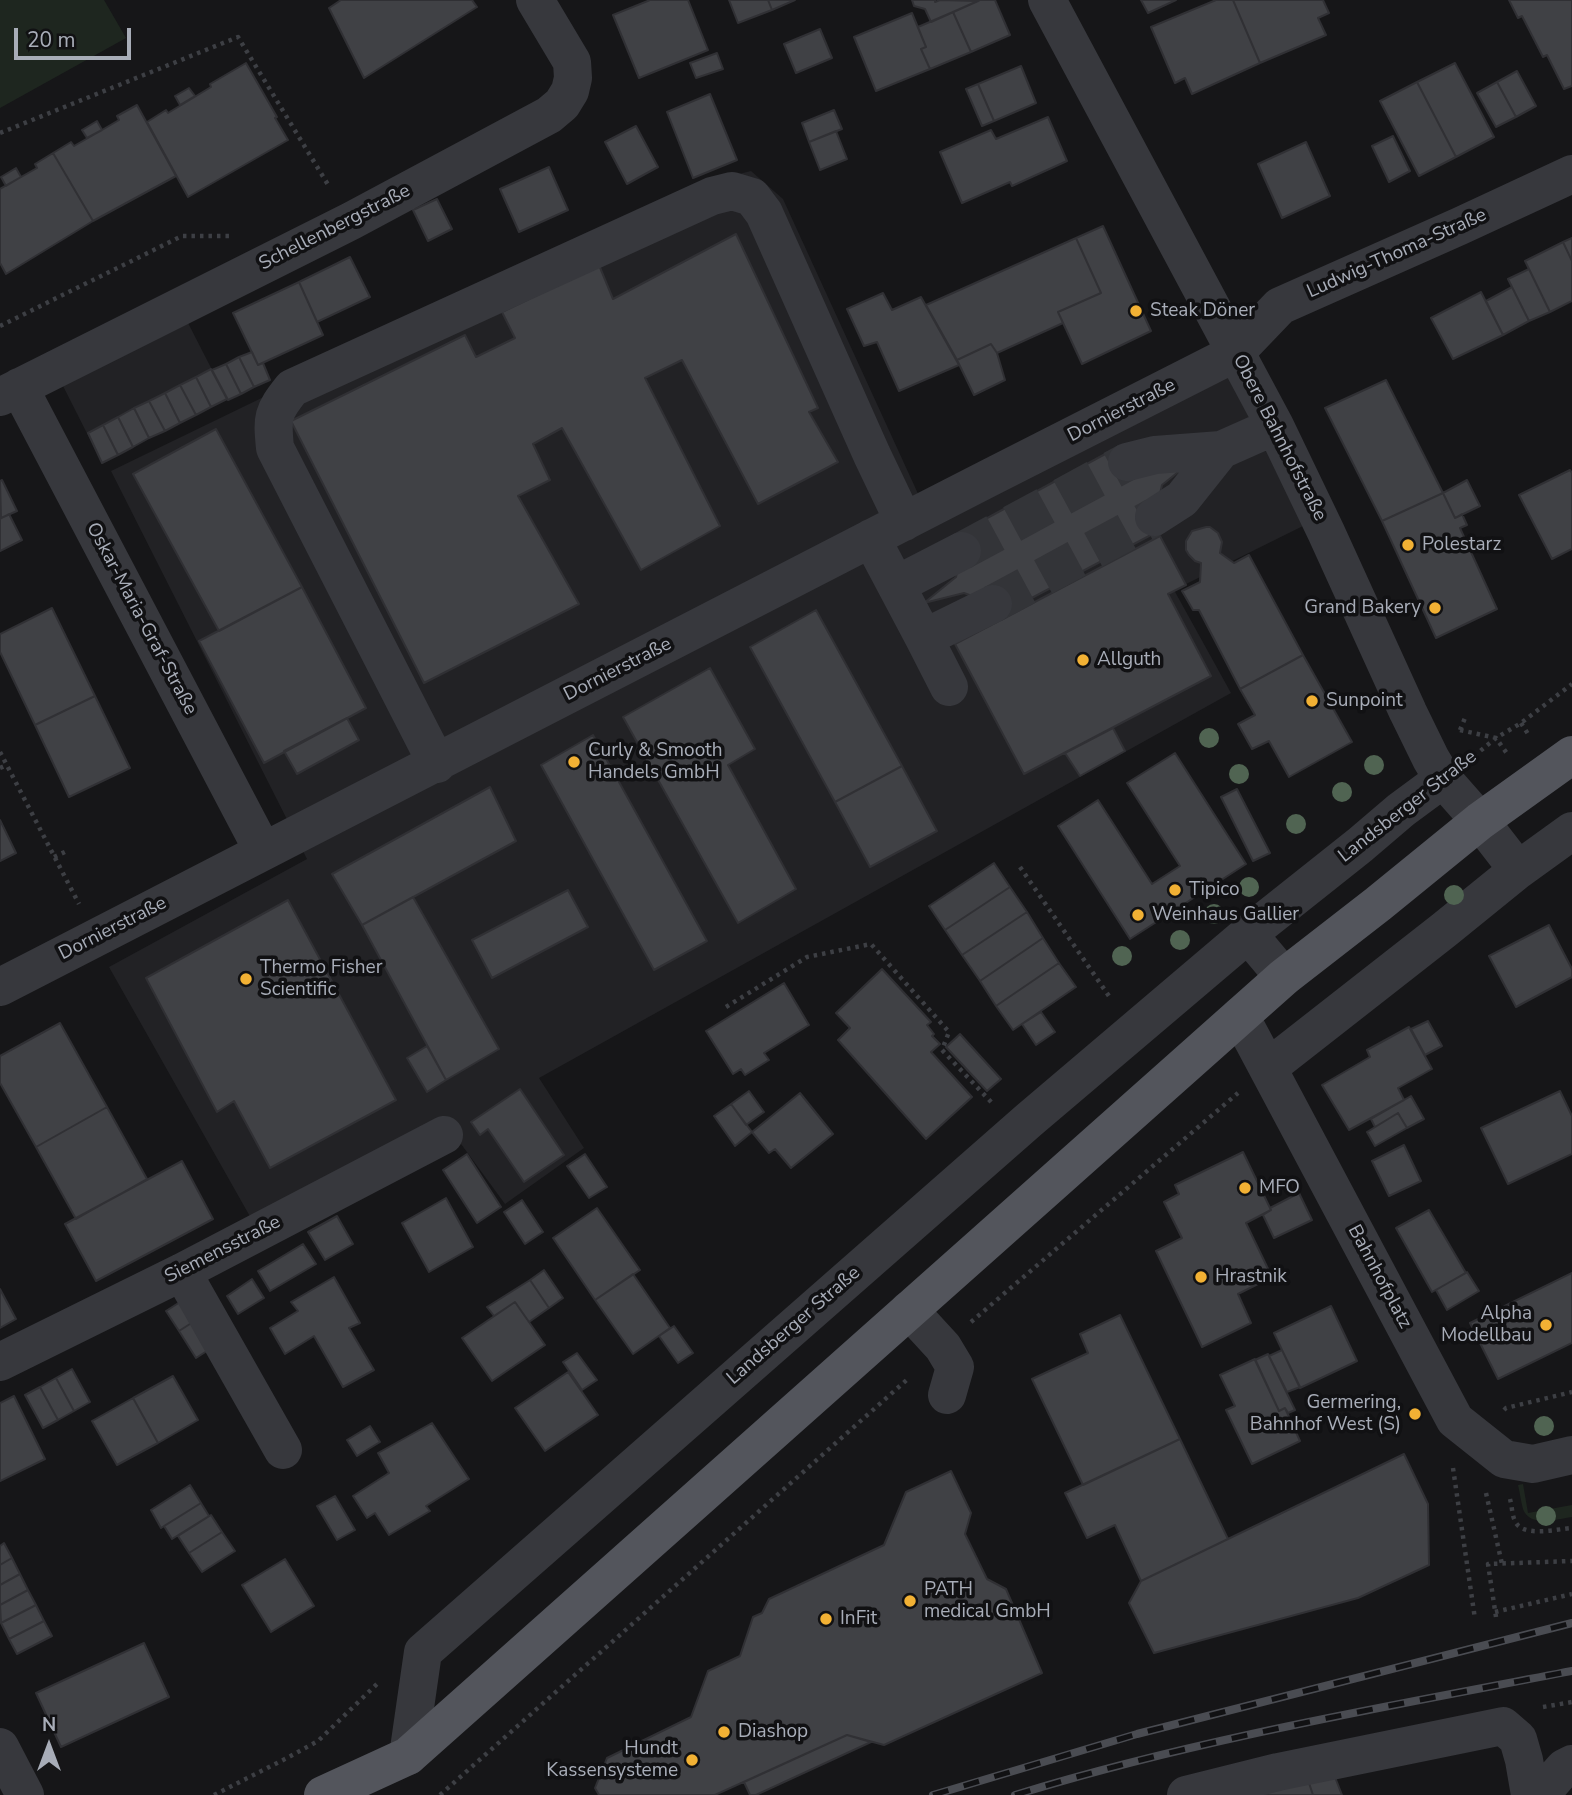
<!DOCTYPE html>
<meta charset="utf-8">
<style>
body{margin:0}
#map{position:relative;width:1572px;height:1795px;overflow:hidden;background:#161618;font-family:"Nunito Sans",sans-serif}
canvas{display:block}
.north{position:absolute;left:14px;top:1711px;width:70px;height:70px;-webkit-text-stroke:5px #111113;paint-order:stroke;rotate:0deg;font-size:19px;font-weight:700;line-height:28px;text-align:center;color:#a8adb8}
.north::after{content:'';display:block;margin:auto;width:24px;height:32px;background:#a8adb8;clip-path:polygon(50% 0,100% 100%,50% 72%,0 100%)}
.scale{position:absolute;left:14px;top:28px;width:117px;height:32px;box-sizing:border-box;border:4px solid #a8adb8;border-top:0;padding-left:9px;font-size:21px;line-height:24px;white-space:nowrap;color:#a8adb8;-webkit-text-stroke:5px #111113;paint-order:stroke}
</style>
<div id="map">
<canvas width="1572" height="1795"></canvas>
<div class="north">N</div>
<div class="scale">20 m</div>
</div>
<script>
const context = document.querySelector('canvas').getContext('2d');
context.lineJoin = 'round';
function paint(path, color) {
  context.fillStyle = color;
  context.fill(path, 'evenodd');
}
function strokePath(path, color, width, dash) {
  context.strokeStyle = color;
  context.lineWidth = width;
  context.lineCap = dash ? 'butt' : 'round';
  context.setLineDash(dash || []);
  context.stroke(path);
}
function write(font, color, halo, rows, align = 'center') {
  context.font = font + ' "Nunito Sans",sans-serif';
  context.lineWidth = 7;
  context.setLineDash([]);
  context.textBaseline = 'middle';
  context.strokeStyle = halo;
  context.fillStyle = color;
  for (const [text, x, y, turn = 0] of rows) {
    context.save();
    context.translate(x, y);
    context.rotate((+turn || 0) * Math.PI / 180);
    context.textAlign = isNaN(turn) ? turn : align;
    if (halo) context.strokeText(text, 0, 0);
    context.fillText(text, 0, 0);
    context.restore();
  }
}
paint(new Path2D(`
 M751,171L783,199L931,522L1231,370L1309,523L1174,590L1231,693L539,1078L584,1148L505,1204L442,1118L252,1220L109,967L307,859L111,471L707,182Z
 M187,321L227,399L102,463L62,384Z`), '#222225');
paint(new Path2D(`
 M0,0H104L126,38L0,108Z
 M1523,1484L1528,1513L1572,1505V1517C1557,1519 1530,1528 1523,1509C1521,1502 1520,1493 1518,1485Z`), '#1e261f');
const building = new Path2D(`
 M341,0H472L477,7L364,78L329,8Z
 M650,0H688L708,50L639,78L613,15Z
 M729,0H768L772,10L738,23Z
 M768,0H795L772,10Z
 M912,0H935V2L940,0L978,1L931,22L925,9L914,6Z
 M995,0L1010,35L971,52L953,12L980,0Z
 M1141,0H1176L1148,13Z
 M1216,0H1233L1260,63L1192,94L1185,78L1175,83L1151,27Z
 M1233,0H1323L1329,13L1318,18L1326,35L1260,63Z
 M1509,0H1572V86L1564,89L1547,55L1543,57L1522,16L1518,18Z
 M953,12L971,52L930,69L921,49L926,47L918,27Z
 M912,13L926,47L921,49L930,69L876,91L854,37Z
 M820,29L832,58L796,73L784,44Z
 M717,53L723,69L696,78L690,63Z
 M246,63L277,117L275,118L288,140L188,197L147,122L166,110L168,113L211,87L210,84Z
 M1455,63L1494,137L1456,157L1417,82Z
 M1021,66L1036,103L994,121L978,84Z
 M1517,71L1536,106L1516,117L1497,82Z
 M1417,82L1456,157L1419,176L1380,101Z
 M1497,82L1516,117L1496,127L1477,93Z
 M978,84L994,121L982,126L966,89Z
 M189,88L195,96L180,105L175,96Z
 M710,94L737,160L693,178L667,112Z
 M137,105L176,176L93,221L53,153L71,142L74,146L102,130L119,120L117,116Z
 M834,110L842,129L809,142L802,123Z
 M1048,117L1067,161L1012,186L1010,182L962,203L940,152L991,130L996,139Z
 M97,121L102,130L87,138L82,130Z
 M636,126L658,167L627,184L605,142Z
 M836,131L847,159L820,170L809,142Z
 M1393,136L1410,171L1389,182L1372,146Z
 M1306,142L1330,196L1282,218L1258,164Z
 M53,153L93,221L6,274L0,263V189L37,168L35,164Z
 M549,167L568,210L519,232L500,189Z
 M16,168L21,177L6,186L1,177Z
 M437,199L452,229L428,241L413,210Z
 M1103,226L1151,331L1082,364L1058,312L1101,293L1076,238Z
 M736,234L818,408L809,412L838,462L758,504L682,360L645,378L720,526L641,570L562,428L533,444L550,480L518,496L579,604L424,683L291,421L465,335L476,357L515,338L502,312L599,265L613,299Z
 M1076,238L1101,293L1058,312L1063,323L997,353L991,344L957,360L926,305Z
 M1572,238V261L1563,242Z
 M1563,242L1572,261V301L1550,312L1525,261Z
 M350,257L370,297L317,322L299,282Z
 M1529,269L1550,312L1529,321L1508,279Z
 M299,282L323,335L258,365L233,313Z
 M1512,287L1529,321L1503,335L1486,301Z
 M1481,292L1503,335L1453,359L1431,318Z
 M883,293L892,310L921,297L959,365L899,391L877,342L864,346L847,309Z
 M991,344L997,353L1005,380L974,395L957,360Z
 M252,352L258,365L263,363L270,380L254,387L239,357Z
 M239,357L254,387L241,394L226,364Z
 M226,364L241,394L228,400L212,370Z
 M211,369L227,399L211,407L196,377Z
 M196,377L211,407L196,415L180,385Z
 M1386,380L1443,493L1382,521L1325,408Z
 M180,385L196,415L180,423L165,393Z
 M165,393L180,423L165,431L149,401Z
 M149,401L165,431L149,438L134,408Z
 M134,408L149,438L133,447L118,417Z
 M118,417L133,447L118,455L103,425Z
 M103,425L118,455L102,463L88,433Z
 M216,429L302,587L219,631L133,474Z
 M1107,453L1127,462L1193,460L1162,485L1151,535L1009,610L964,593L924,603L956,577L967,529Z
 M1570,470L1572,473V549L1552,559L1519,495Z
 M2,480L17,511L1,518L0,481Z
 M1467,480L1480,506L1455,518L1443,493Z
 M1443,493L1455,518L1462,514L1467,525L1460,528L1497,609L1436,638L1382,521Z
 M9,514L22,540L0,551V519Z
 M1206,527H1210L1218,533L1222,542L1220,553L1234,563L1249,555L1303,655L1240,689L1199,610H1193L1182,591L1200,582L1201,563L1195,561L1189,555L1186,550V541L1192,531Z
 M1160,536L1186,585L1168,594L1211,676L1024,774L955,644Z
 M302,587L366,708L264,763L199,641Z
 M52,608L95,696L35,725L0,652V634Z
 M816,610L902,766L835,802L750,647Z
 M1303,655L1352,742L1289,777L1269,741L1252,749L1238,724L1255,715L1240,689Z
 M710,668L755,749L728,765L796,889L738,923L623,717Z
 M95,696L130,768L69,797L35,725Z
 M347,718L359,740L297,774L284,751Z
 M1113,728L1125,751L1080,776L1065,753Z
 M593,735L707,941L654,970L541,765Z
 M1175,753L1246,864L1130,939L1058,826L1098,800L1152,884L1180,866L1127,783Z
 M902,766L937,831L870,867L835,802Z
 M490,787L516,841L362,925L332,874Z
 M1237,789L1270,853L1253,861L1221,797Z
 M0,820L16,853L0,861Z
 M994,863L1010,887L945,930L929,906Z
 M1010,887L1027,912L962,955L945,930Z
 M568,890L588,927L492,978L472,940Z
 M413,897L499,1049L446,1080L362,925Z
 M288,900L396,1100L270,1168L234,1101L217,1112L146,978Z
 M1027,912L1043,938L980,981L962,955Z
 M1549,925L1572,969V977L1516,1007L1489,956Z
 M1043,938L1059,963L996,1006L980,981Z
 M1059,963L1076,987L1013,1030L996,1006Z
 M882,969L931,1022L927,1025L934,1034L932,1036L940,1044L931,1052L972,1097L926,1139L838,1040L850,1028L836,1013Z
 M784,983L809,1025L764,1053L769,1060L745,1075L741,1069L733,1074L706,1031Z
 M1041,1012L1055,1032L1036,1045L1022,1024Z
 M1428,1021L1442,1046L1425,1055L1411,1029Z
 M60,1023L107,1107L36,1147L0,1083V1056Z
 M1409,1027L1432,1069L1398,1088L1404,1100L1349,1130L1322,1085L1370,1057L1367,1050Z
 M960,1034L1001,1079L987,1091L946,1047Z
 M427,1046L446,1080L427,1092L407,1058Z
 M520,1089L564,1155L524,1182L488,1129L480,1135L471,1122Z
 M749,1091L764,1112L746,1125L731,1104Z
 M1560,1091L1572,1116V1154L1508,1184L1481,1128Z
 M800,1093L833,1134L791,1168L775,1149L769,1153L752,1132Z
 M1411,1096L1424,1119L1407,1128L1398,1113L1375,1127L1371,1119Z
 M731,1104L752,1132L735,1146L714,1116Z
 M107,1107L147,1179L76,1219L36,1147Z
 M1398,1113L1407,1128L1375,1146L1367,1132Z
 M1404,1145L1421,1181L1389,1196L1372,1161Z
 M1243,1152L1271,1210L1246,1223L1272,1277L1238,1294L1251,1323L1202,1347L1156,1251L1182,1238L1164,1202L1179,1194L1175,1185Z
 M467,1154L501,1207L477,1223L443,1170Z
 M585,1154L607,1187L589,1198L567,1166Z
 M182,1161L213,1219L96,1281L65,1224Z
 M1299,1193L1312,1220L1274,1238L1263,1215L1271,1210L1270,1208Z
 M446,1198L473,1247L429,1272L402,1223Z
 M522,1200L543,1232L525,1244L504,1212Z
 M597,1208L640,1270L595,1300L553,1238Z
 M1429,1210L1466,1273L1432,1292L1396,1228Z
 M337,1216L353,1244L325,1260L308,1232Z
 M303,1244L316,1264L270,1291L258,1271Z
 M544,1270L563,1298L549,1308L530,1280Z
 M1467,1272L1479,1291L1447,1310L1436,1290Z
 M1572,1273V1343L1498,1379L1470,1323Z
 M633,1274L670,1328L633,1354L595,1300Z
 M334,1277L360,1323L349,1328L374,1370L343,1387L314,1336L285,1354L270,1328L298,1311L291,1302Z
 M252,1279L264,1298L238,1314L227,1296Z
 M530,1280L549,1308L529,1322L515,1302L494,1316L487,1307Z
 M0,1289L16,1319L0,1328Z
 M180,1302L193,1322L179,1331L166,1311Z
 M515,1302L545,1345L492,1381L462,1338Z
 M1331,1306L1357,1361L1300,1388L1274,1333Z
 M1120,1315L1180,1439L1083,1485L1032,1379L1088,1353L1080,1334Z
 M193,1322L210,1349L196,1358L179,1331Z
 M674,1326L693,1353L678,1363L659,1336Z
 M1282,1350L1300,1387L1287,1392L1269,1356Z
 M577,1353L597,1380L582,1390L563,1362Z
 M1268,1354L1295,1410L1288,1413L1285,1408L1279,1411L1255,1360Z
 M1255,1359L1279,1411L1285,1408L1300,1441L1252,1464L1226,1410L1235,1406L1220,1375Z
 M72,1369L90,1402L74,1411L56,1378Z
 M568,1372L598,1415L545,1451L515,1408Z
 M173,1376L198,1420L158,1443L133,1398Z
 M56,1378L74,1411L58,1420L40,1387Z
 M40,1387L58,1420L43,1428L25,1395Z
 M14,1396L45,1459L0,1481V1403Z
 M133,1398L158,1443L117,1465L92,1421Z
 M432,1423L469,1479L426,1506L430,1511L389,1535L375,1513L367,1518L353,1496L389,1473L378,1453Z
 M370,1426L380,1442L357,1456L347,1440Z
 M1180,1439L1228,1539L1141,1581L1115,1525L1087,1538L1065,1493Z
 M1404,1454L1428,1504L1429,1565L1358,1598L1154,1653L1129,1603L1141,1581Z
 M951,1471L971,1513L965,1534L987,1579L1006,1589L1042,1673L884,1745L847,1735L715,1795H599L595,1788L607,1758L691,1717L708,1671L740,1656L753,1617L762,1613L769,1599L884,1545L906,1492Z
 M190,1485L201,1503L161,1528L151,1510Z
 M335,1496L355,1530L337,1540L317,1506Z
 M201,1503L209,1516L172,1539L164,1526Z
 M211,1515L222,1532L189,1553L178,1536Z
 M222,1532L235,1551L202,1572L189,1553Z
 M4,1543L12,1558L0,1565V1546Z
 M12,1558L20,1574L0,1585V1565Z
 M285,1559L314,1606L271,1632L242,1585Z
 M20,1574L28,1590L0,1605V1585Z
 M28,1590L36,1605L1,1623L0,1605Z
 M36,1605L44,1621L9,1639L1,1623Z
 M44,1621L52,1636L17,1654L9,1639Z
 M144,1643L169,1697L61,1747L36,1693Z
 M847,1735L871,1742L756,1795H750L744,1782Z
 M1333,1772L1342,1795H1313L1308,1780Z
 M1308,1780L1313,1795H1252Z`);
paint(building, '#404145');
strokePath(building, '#303034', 2);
strokePath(new Path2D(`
 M962,551L1127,462
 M993,604L1154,517`), '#333438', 38, [38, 19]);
strokePath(new Path2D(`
 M0,133L238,37L330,188
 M0,326L182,236H230
 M1521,723L1530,737
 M1460,730L1465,718
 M1460,730L1496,738L1508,755
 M0,752L79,904
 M1474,756L1496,738L1521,723L1572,684
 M0,768L7,765
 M54,857L69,850
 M1020,867L1111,999
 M726,1007L807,957L871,944L949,1032L942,1050L992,1103
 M971,1322L1238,1093
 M1504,1410L1506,1408L1572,1392
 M1453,1468L1475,1619
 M1486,1493L1502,1564
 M1510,1499C1512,1506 1512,1515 1515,1521C1522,1538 1557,1529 1572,1528
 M1495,1612L1572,1594
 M1496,1617L1488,1564L1572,1561
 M1543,1707L1572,1702
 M214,1795L287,1758L318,1741L379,1682
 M440,1795L910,1377`), '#3d3f44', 4.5, [3.5, 5]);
strokePath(new Path2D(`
 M1047,0L1275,426L1326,532L1408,712L1431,759L1443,779L1480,821L1518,870
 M19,387L263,851
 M0,397L351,221L549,115L562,104L570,91L573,78L572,62L535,0
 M1127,462L1155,455L1221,450L1275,426
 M1154,517L1182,499L1221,450
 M871,538L924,638L993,604
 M896,585L962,551
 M924,638L949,687
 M437,764L275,448C272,417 272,413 292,388L712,196L732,191L752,197L764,213L872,455L904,522
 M1248,934L1284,977
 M0,987C290,839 579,689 868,540C990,477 1113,415 1235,353L1280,306L1460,226L1572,174
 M1240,1016L1455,1420L1504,1459L1533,1464L1572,1455
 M1269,1067L1444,930L1518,870L1572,831
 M182,1272L283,1450
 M909,1310L943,1347L955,1367L947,1395
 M0,1362L182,1272L444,1135
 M0,1747L25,1795
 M408,1756L423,1652L1029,1120L1248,934L1360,845L1401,810L1443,779
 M1186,1795L1278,1772L1503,1726L1518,1739L1524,1760L1530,1795
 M1540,1795L1564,1768L1572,1764`), '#37383d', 38);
strokePath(new Path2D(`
 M323,1795L408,1756L1284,977L1378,904L1480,821L1572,755`), '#53555c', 38);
const rail = new Path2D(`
 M933,1795L1137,1734L1572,1623
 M1015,1795C1197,1739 1385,1707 1572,1671`);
strokePath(rail, '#4a4c52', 8);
strokePath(rail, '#111113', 5, [16]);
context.fillStyle = '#506452';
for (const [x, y] of [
 [1209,738],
 [1374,765],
 [1239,774],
 [1342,792],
 [1296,824],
 [1249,887],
 [1454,895],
 [1214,914],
 [1180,940],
 [1122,956],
 [1544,1426],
 [1546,1516]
]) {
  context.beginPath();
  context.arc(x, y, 10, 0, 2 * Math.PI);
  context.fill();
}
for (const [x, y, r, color] of [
 [1136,311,7,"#f2b134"],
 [1408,545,7,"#f2b134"],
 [1435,608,7,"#f2b134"],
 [1083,660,7,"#f2b134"],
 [1312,701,7,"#f2b134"],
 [574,762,7,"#f2b134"],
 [1175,890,7,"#f2b134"],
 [1138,915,7,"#f2b134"],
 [246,979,7,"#f2b134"],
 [1245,1188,7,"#f2b134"],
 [1201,1277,7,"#f2b134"],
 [1546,1325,7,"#f2b134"],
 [1415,1414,7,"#f2b134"],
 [910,1601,7,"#f2b134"],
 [826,1619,7,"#f2b134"],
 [724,1732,7,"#f2b134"],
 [692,1760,7,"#f2b134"]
]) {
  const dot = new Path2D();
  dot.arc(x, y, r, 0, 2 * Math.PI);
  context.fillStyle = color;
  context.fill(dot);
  strokePath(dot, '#111113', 2.5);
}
write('19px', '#a8adb8', '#111113', [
 ["Schellenbergstraße",335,228,-27],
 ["Ludwig-Thoma-Straße",1397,254,-24],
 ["Dornierstraße",1122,411,-27],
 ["Obere Bahnhofstraße",1279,438,63],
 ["Oskar-Maria-Graf-Straße",141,619,62],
 ["Dornierstraße",618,670,-27],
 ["Landsberger Straße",1408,807,-38],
 ["Dornierstraße",113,929,-27],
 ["Siemensstraße",223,1250,-27],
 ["Bahnhofplatz",1379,1277,62],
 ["Landsberger Straße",794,1326,-41]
]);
write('19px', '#a8adb8', '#111113', [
 ["Steak Döner",1150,311],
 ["Polestarz",1422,545],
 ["Grand Bakery",1421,608,"right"],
 ["Allguth",1097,660],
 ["Sunpoint",1326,701],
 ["Curly & Smooth",588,751],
 ["Handels GmbH",588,773],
 ["Tipico",1189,890],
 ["Weinhaus Gallier",1152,915],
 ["Thermo Fisher",260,968],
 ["Scientific",260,990],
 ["MFO",1259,1188],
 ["Hrastnik",1215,1277],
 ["Alpha",1532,1314,"right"],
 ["Modellbau",1532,1336,"right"],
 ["Germering,",1401,1403,"right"],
 ["Bahnhof West (S)",1401,1425,"right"],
 ["PATH",924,1590],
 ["medical GmbH",924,1612],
 ["InFit",840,1619],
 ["Diashop",738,1732],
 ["Hundt",678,1749,"right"],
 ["Kassensysteme",678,1771,"right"]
], 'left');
</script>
